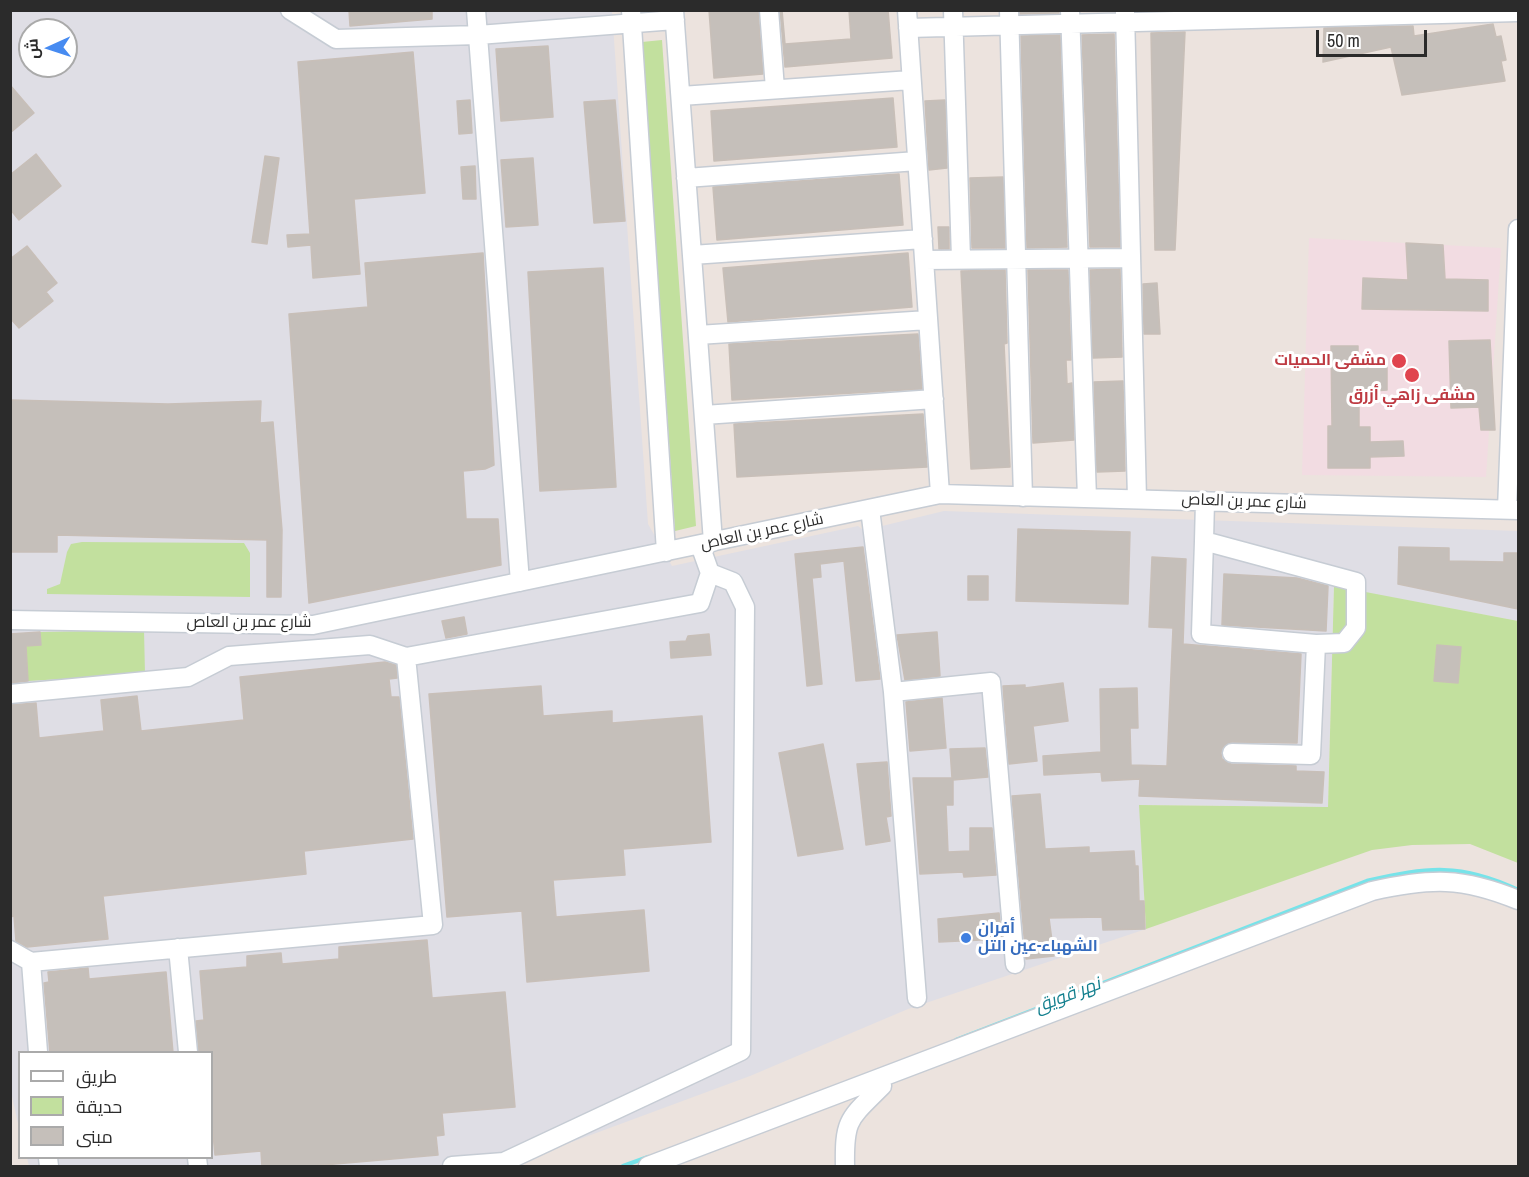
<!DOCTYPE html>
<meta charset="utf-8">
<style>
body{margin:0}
#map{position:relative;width:1529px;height:1177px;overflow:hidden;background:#ece3de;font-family:"Archivo Narrow",Cairo,sans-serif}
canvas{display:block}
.frame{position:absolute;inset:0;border:12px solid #2b2b2b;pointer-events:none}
.legend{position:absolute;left:18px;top:1051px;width:195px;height:108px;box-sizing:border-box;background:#fff;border:2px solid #aaa;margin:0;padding:8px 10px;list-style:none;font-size:18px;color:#2b2b2b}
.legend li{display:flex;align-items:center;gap:12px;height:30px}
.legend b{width:30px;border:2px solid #aaa}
.north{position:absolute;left:18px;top:18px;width:60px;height:60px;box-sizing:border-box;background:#fff;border:2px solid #aaa;border-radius:50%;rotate:267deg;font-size:16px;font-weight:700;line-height:24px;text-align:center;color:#2b2b2b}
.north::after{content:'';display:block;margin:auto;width:21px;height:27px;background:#478bf1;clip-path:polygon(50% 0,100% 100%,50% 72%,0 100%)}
.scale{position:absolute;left:1316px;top:30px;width:111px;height:27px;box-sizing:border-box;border:3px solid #2b2b2b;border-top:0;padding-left:8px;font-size:18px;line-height:21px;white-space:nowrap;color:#2b2b2b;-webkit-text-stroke:4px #fff;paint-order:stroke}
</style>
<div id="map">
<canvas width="1529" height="1177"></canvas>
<div class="frame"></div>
<ul class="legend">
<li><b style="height:8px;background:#fff"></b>طريق</li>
<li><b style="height:16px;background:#c2e09e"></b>حديقة</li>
<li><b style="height:16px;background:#c5bfba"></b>مبنى</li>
</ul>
<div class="north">ش</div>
<div class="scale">50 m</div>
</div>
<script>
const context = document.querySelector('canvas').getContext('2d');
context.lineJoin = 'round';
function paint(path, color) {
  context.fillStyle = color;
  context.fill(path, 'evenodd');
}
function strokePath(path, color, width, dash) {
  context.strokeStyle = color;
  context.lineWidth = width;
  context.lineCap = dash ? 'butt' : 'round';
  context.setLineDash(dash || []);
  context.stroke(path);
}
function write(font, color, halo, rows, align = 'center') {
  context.font = font + ' "Archivo Narrow",Cairo,sans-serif';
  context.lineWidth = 6;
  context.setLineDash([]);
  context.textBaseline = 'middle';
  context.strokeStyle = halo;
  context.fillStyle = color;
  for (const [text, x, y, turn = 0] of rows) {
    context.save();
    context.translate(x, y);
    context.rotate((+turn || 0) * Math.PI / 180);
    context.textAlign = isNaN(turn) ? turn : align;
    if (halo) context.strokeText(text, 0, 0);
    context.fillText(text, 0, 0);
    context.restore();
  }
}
paint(new Path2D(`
 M11,11H612L648,524L672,566L858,526L873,538L882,526L944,511L1518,531V621L1334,587L1328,807L1140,805L1146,929L908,1009L750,1076L507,1166H29L27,1158H212V1052H20L19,1128L11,1092ZM30,30H66V66H30Z`), '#dfdee5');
paint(new Path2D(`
 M1309,238L1501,248L1486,477L1302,475Z`), '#f2dce2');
paint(new Path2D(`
 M662,40L696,526L675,531L642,42Z
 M82,542L244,543L250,553V597L47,594V589L60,584L67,552L71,544Z
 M1334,586L1518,621V863L1470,844L1412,845L1372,850L1146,929L1139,805L1328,807Z
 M144,630L145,674L28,681L26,646L41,645L40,632Z`), '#c2e09e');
strokePath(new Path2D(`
 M956,1040L1367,881C1428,867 1461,863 1518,890
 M623,1166L648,1157`), '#77e3e9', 4.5);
const building = new Path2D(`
 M349,10H432V19L350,26Z
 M709,10H758L763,74L714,78Z
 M780,10H782L785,44L851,39L849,10H888L892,58L785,67Z
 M1020,10H1059V13L1020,14Z
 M1493,24L1496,37L1501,36L1506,60L1501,61L1505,81L1402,95L1391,47L1323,62L1324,28L1413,26L1414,36Z
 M1185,32L1175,250H1155L1151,33Z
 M1114,34L1120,247H1090L1082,35Z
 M1060,35L1067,247L1027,248L1021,36Z
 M548,46L553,117L501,121L496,49Z
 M413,52L425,193L354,199L360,274L313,278L311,245L288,247L287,235L310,234L298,62Z
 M10,85L34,113L10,133Z
 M893,98L897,147L714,161L711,111Z
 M470,100L472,133L459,134L457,101Z
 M615,100L625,221L594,223L584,102Z
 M945,100L947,168L929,170L925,101Z
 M36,154L61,186L19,220L10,209V175Z
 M265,156L279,158L267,244L252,242Z
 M533,158L538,225L506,227L501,160Z
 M475,166L476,199H463L461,167Z
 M899,174L903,225L717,240L713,187Z
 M1003,177L1005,248H972L970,178Z
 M938,227H949V249H939Z
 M1406,243L1443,245L1445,279L1488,280V311L1362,309L1363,278L1408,280Z
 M27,246L57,283L46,292L53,301L19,328L10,318V259Z
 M483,253L494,465L485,469L463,471L466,519H498L501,565L309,603L289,314L368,307L365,263Z
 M908,253L912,307L728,322L723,268Z
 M603,268L616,487L540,491L528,272Z
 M1120,269L1122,357L1093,358L1090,270Z
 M1005,270L1007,343L1004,344L1010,467L971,469L961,271Z
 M1028,270H1068L1071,360H1066L1067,384L1072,383L1074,440L1033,443Z
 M1157,283L1160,334H1144L1143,284Z
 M918,334L922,389L732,400L729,344Z
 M1490,340L1495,430H1481L1479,407L1451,408L1449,341Z
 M1331,346H1358V364H1387V390L1359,392V427H1370V442L1403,441L1404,456L1370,457V468H1328V426H1332Z
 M1123,381L1125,471L1097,472L1094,382Z
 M10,400L168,404L261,401L260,423L273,422L282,530L281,597H267V540L57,535V552H10Z
 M923,414L927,467L737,477L734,424Z
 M1018,529L1130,532L1128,604L1016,601Z
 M863,547L880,679L856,681L844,561L820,564L821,577L812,578L822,684L807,686L795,554Z
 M1399,547L1449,548V561L1504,562V553H1518V609L1398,584Z
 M1152,557L1186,559L1183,644L1301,654L1297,743L1232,742L1223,747L1221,753L1222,759L1231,764L1296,766V771L1324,772L1322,803L1139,796L1140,779L1102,781L1101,772L1044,775L1043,756L1101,752L1100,689L1137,688L1138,728H1130L1131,765L1167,766L1173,628L1149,627Z
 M1224,574L1297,578L1328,586L1326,631L1222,625Z
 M968,576H988V600H968Z
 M464,617L467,634L446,638L442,621Z
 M40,632L41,645L26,646L28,681L10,683V634Z
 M937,632L940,676L905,680L897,635Z
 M709,634L711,655L671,658L670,642L686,641L688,636Z
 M1437,645L1461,647L1458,683L1434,681Z
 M385,662L396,665L397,678L389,679L391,697H399L413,839L304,851L306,874L103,896L108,939L27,947L16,941L14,916L10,917V705L36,703L39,738L104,731L101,700L137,696L141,731L244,720L240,677Z
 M1063,683L1068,721L1033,726L1037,761L1009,764L1003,686L1025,685V688Z
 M541,686L543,716L612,711V723L702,716L711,842L623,849L625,875L553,880L556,917L644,910L649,971L527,982L522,911L447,917L429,694Z
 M942,698L946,748L910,751L906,702Z
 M823,744L843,849L798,856L779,753Z
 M985,748L988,777L953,780V805H946L948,852L970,851V828H992L996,875L964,877L963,872L920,874L913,778H952L950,749Z
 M887,762L891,816L886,817L890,841L866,845L857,764Z
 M1040,794L1045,849L1089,847V853L1134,851L1135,866H1138L1139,901H1144L1145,929L1103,930L1102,917L1049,918L1054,956L1026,959L1012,796Z
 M999,913L1002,939L939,942L938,919Z
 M427,940L432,998L505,992L515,1107L442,1113L444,1135L436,1136L438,1155L301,1167H262L261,1151L215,1155L212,1123V1053H199L196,1021L204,1020L200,971L247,967V956L281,953L282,964L339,959V947Z
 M88,968L89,979L166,972L173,1053H50L44,983L49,982L48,972Z`);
paint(building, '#c5bfba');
strokePath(building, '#c8bfb8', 1.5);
const minor = new Path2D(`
 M290,10L336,39L478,35L675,20
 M476,10L520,582
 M631,10L666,552
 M674,10L713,542
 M769,10L775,89
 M907,10L940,494
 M953,10L961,259
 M1009,10L1023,497
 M1070,10L1087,498
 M1125,12L1137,499
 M908,28L1518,12
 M681,96L911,80
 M686,178L917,161
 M692,255L923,239
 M924,260L1131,258
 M698,335L928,320
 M704,415L934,399
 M1205,501L1204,541L1356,582V628L1344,643L1316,644
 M870,509L893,692L917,998
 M1507,509L1518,229
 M1204,541L1201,634L1316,644L1311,755L1232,753
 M10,620L313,625L940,494L1518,510
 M893,692L991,682L1015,964
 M10,694L188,677L229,656L370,645L406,657
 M178,948L188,1052
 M10,950L31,962L38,1052
 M31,962L433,925L406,657L700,603L710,573
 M48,1158L49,1166
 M197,1158L198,1166
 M452,1166L504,1162L741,1051L745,607L733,582L710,573L700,545
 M648,1166L1372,891C1431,878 1462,877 1518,900
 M845,1166C844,1119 849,1119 882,1086L881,1078`);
strokePath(minor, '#c6ccd4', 21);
strokePath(minor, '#fff', 18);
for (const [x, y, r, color] of [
 [1399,361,8,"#e0444e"],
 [1412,375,8,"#e0444e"],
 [966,938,6,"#3f7fe0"]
]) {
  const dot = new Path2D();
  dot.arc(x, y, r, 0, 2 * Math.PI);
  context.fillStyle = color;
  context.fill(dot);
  strokePath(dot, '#fff', 2);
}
write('bold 16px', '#be3a42', '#fff', [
 ["مشفى الحميات",1386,361],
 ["مشفى زاهي أزرق",1412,396,"center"]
], 'right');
write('16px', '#2b2b2b', '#fff', [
 ["شارع عمر بن العاص",1244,502,2],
 ["شارع عمر بن العاص",762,532,-12],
 ["شارع عمر بن العاص",249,623]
]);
write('bold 16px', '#366cbe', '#fff', [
 ["أفران",978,929],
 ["الشهباء-عين التل",978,947]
], 'left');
write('italic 18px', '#14808f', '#fff', [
 ["نهر قويق",1068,996,-21]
]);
</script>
